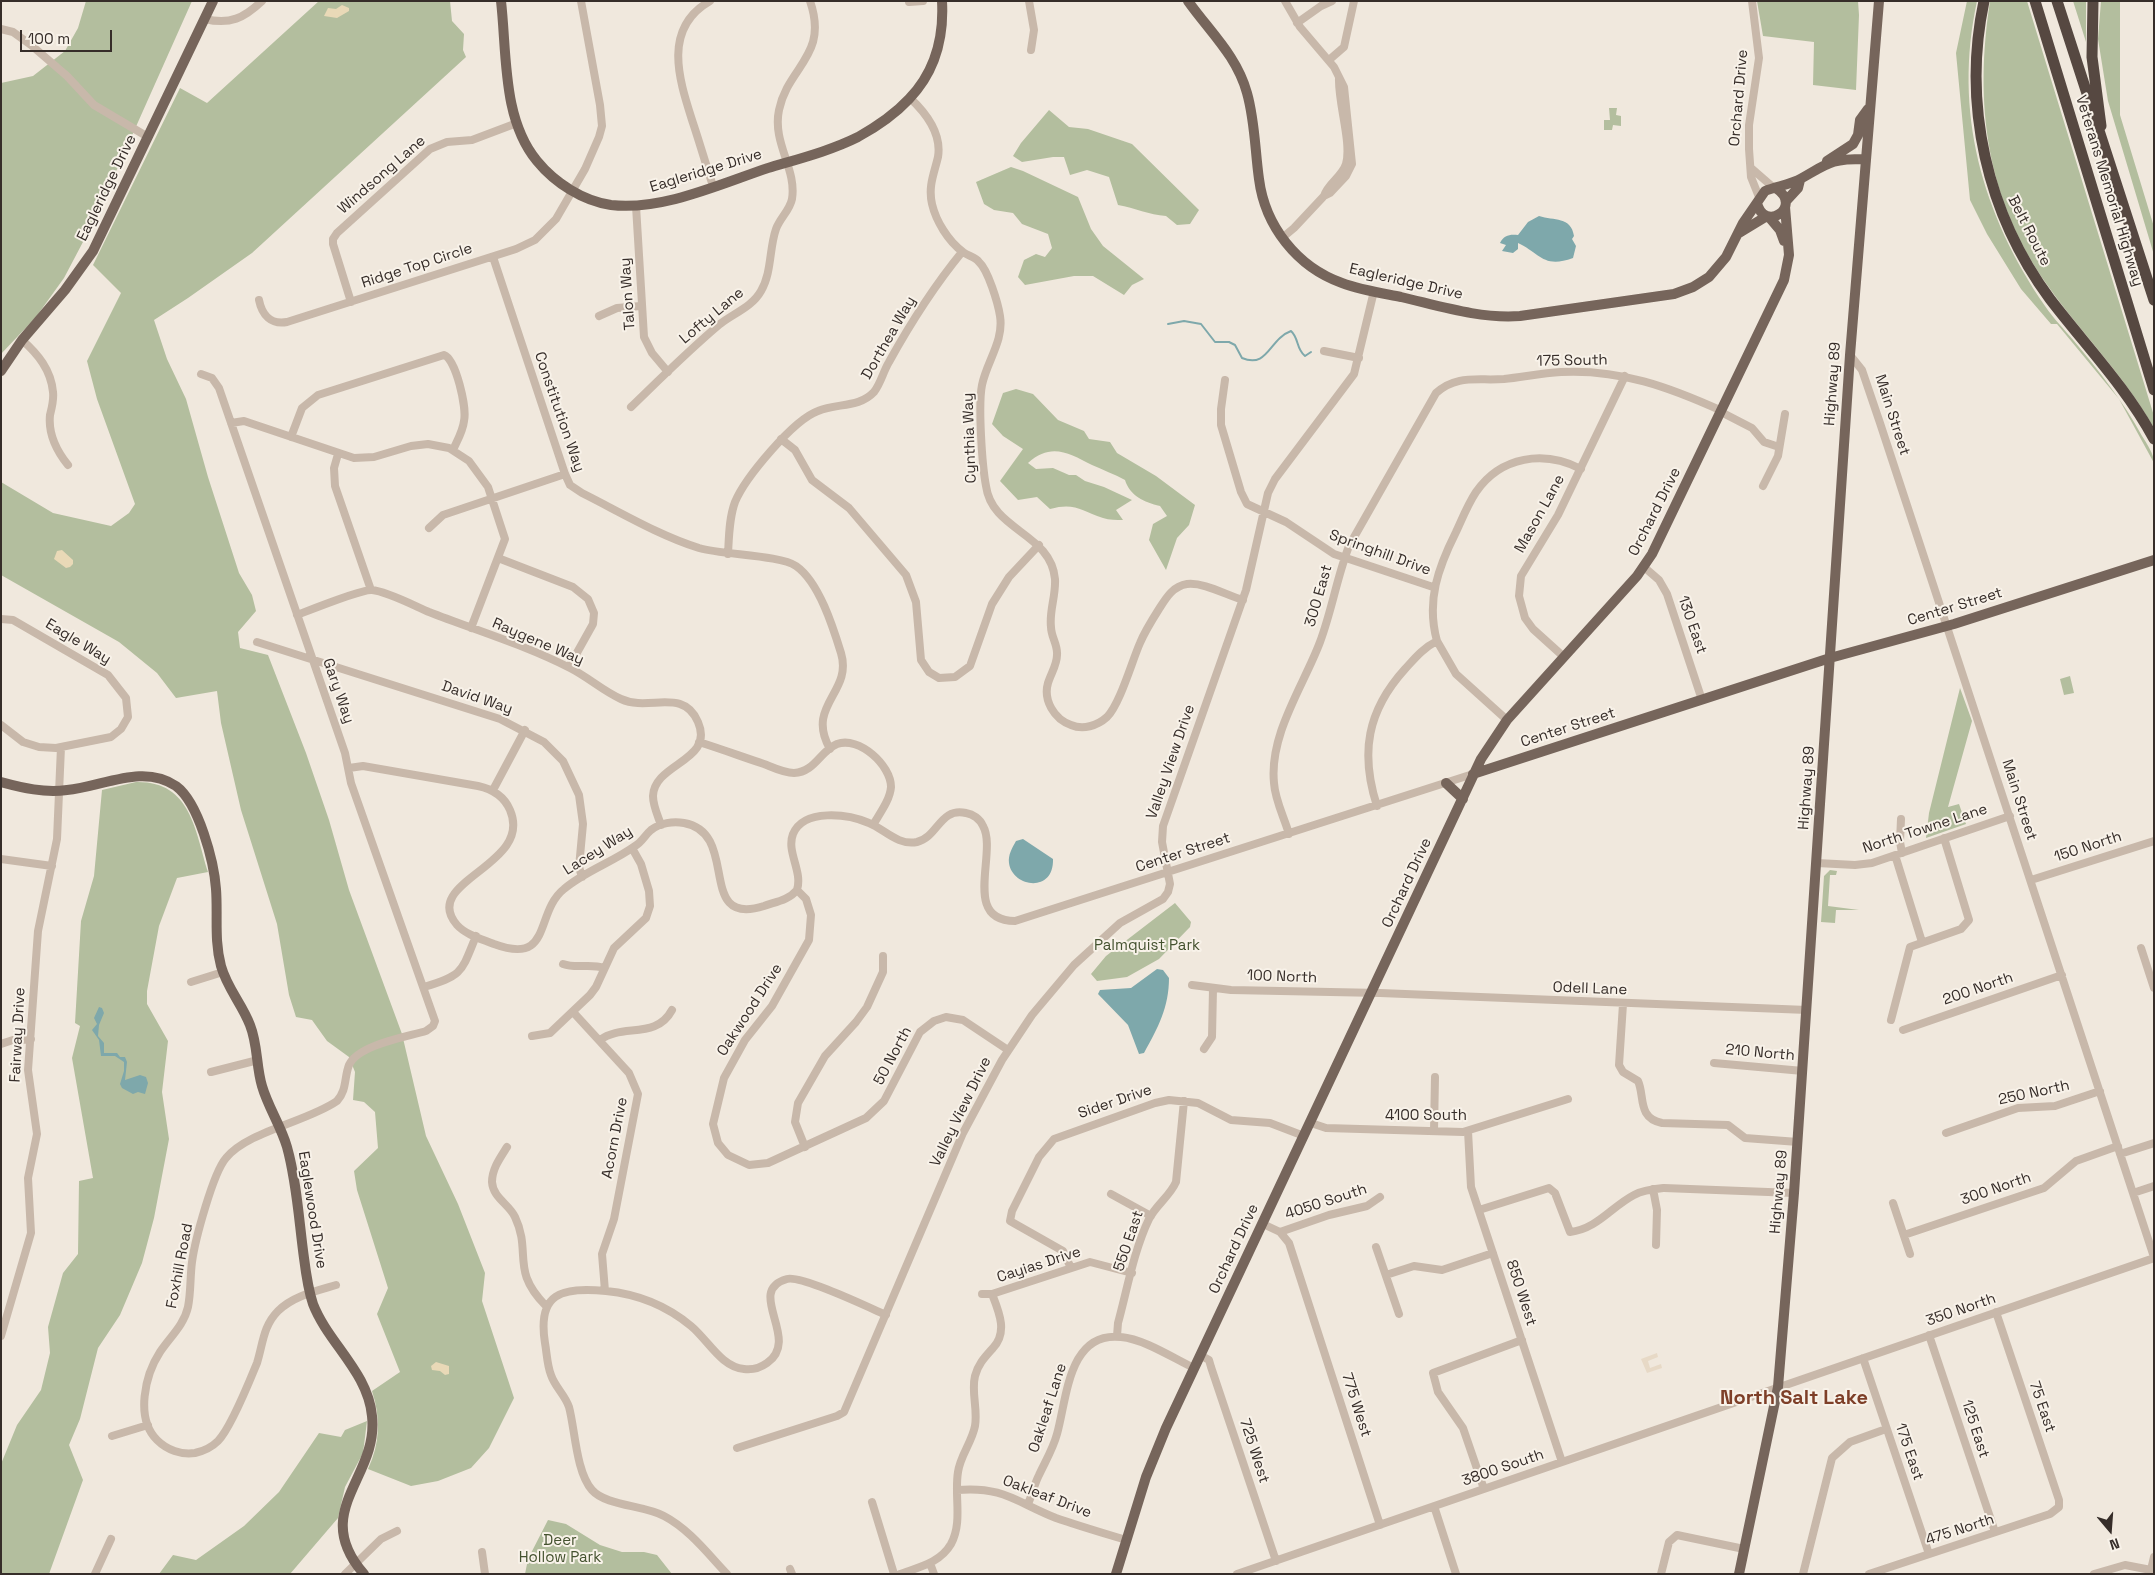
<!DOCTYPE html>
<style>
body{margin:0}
#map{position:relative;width:2155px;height:1575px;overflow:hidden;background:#f0e8dd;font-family:"Space Grotesk",sans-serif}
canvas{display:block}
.frame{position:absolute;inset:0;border:2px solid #362d29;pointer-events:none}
.north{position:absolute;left:2085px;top:1505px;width:50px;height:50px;-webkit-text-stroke:4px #f8f2e9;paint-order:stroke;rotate:162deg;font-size:14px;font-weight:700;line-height:20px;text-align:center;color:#362d29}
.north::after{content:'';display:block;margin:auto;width:18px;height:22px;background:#362d29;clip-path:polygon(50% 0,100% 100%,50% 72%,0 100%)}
.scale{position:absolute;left:20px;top:30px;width:92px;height:22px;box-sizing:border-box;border:2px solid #362d29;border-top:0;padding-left:6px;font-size:15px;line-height:18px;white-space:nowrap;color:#362d29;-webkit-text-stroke:4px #f8f2e9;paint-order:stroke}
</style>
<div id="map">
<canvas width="2155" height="1575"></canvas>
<div class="frame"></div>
<div class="north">N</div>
<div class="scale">100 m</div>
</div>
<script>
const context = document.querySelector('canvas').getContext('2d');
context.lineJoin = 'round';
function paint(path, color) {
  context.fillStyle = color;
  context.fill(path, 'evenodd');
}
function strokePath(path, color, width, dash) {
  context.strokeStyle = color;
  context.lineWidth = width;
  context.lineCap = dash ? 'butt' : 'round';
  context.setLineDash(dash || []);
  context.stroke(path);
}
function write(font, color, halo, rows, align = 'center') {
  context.font = font + ' "Space Grotesk",sans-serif';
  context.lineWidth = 4;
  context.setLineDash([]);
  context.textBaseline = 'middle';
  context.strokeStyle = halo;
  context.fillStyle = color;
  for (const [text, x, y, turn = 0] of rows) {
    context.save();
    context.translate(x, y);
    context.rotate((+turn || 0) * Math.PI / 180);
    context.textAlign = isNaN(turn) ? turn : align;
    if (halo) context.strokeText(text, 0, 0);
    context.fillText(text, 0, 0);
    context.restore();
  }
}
paint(new Path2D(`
 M86,1H192L93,223L64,278L36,317L1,354V83L33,76L65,51L78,28Z
 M319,1H450L452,21L464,34L463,50L466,57L252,253L188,298L154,320L167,359L186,399L208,477L239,573L252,595L256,611L238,632L240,648L268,655L306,753L329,820L349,890L402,1034L426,1136L458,1204L485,1273L482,1301L514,1398L489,1448L471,1468L438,1481L411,1486L368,1469C380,1444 381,1418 372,1391L400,1372L377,1314L388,1288L357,1190L354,1171L378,1148L375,1112L364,1102L353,1100L355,1072L349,1057L327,1041L312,1020L296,1017L289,995L277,924L241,810L221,723L217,691L176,698L157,673L119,642L1,575V482L53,513L111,526L129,513L135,504L97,399L87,361L121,293L93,265L180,88L207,103Z
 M1757,1H1858L1859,15L1856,90L1813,85L1814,42L1763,36Z
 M1967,1H1977C1953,112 1982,214 2045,306C2053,318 2064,329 2074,341C2099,371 2123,401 2142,436C2147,444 2154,454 2154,463L2119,399L2057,324H2051L2021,289L1987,234L1970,200L1956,53Z
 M1990,1H2027L2154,416V428C2124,375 2082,334 2048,286C1986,199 1974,104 1990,1Z
 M2073,1H2086V42Z
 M2101,1H2120V115L2154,227V255L2108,101L2098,39Z
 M1609,108H1617L1616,115L1621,116V126L1613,125L1612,130H1604V120H1610Z
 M1049,110L1069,127L1088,129L1132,144L1199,210L1190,224L1177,225L1166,216C1149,215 1135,208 1118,205L1109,177L1087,170L1070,175L1064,157H1053L1022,162L1013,156L1021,143Z
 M1011,167L1023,171L1078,197L1091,229L1103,246L1144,279L1132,285L1124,295L1093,276H1074L1025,285L1018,277L1024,260L1036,254L1045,257L1052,248L1048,234L1022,224L1013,213L994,210L984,204L976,182Z
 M1016,389L1033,394L1058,420L1084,431L1089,439L1110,442L1117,453L1156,476L1195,505L1189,525L1177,538L1166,570L1149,540L1153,524L1167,516L1160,506C1144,502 1130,496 1125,480C1114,474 1103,470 1092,465C1069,453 1051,442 1028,463L1036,469L1053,468L1069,475H1076L1085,481L1104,487L1132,500L1116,510L1123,520C1117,520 1109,520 1103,518C1081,511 1075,502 1050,509L1037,497L1018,500L1000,481L1023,449L1003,436L992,424L1003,393Z
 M2070,676L2074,693L2064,695L2060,679Z
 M1960,688L1972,721L1948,807L1959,804L1966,824L1926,838L1929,813Z
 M136,782C191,781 195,830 208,872L177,878L159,926L147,991V1004L168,1041L162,1092L169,1139L154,1218L142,1263L120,1315L98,1348L80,1419L69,1445L83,1480L49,1574H1V1464L17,1425L41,1390L50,1353L48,1327L63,1273L78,1254L79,1181L93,1178L72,1058L80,1026L75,1023L81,921L94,876L102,790Z
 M1830,870L1837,871L1836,875H1830L1828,906L1859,910H1836L1835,923L1821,922L1824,876Z
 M1175,903L1191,922L1190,927L1159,959L1127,977L1097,981L1091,974L1106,956Z
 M367,1421L363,1453L345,1487L338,1518L290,1574H159L173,1555L196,1560L244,1526L279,1492L319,1433L341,1437L345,1430Z
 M548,1520L566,1524L600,1545L622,1552H644L657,1555L672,1574H525L528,1559Z`), '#b3be9e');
paint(new Path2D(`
 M342,5L349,8V11L337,18L324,16L328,8L336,9Z
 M62,550L73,560V564L70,567L66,568L54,559L57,551Z
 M436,1362L449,1366V1374L445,1375L440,1371L432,1370L431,1366Z`), '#e9d9b7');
paint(new Path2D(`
 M1657,1353L1658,1357L1648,1361L1650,1368L1661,1364L1662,1368L1647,1373L1641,1359Z`), '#e7d9c6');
paint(new Path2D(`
 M1539,216C1554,221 1571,216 1574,236L1572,239L1576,246L1573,258C1543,269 1540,253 1518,243V249L1513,253L1502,251L1506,245L1500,243C1504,235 1510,234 1518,235L1528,222Z
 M1023,839L1053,859C1054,894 1012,887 1009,863C1008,855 1012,848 1016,841Z
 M1157,969L1163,970L1169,978C1169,1007 1158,1028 1144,1053L1139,1054L1128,1025L1098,994L1100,990L1131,988Z
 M99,1007L102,1008L104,1013L99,1025L98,1036L104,1043V1053H117L120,1057H125L127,1062L125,1080L140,1075L146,1077L148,1083L145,1094L138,1092L133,1094L122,1088L120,1084L124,1071V1062L115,1056H101L99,1040L92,1030L97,1024L94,1018Z`), '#7ea8ab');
strokePath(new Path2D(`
 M1168,324L1184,321L1201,324L1215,342H1229L1235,345L1242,358C1268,369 1269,339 1291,331C1299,338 1296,349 1305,356L1311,352`), '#7ea8ab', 2);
strokePath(new Path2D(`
 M710,1C661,29 680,82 693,123C700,144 706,165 713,186
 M1029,1L1034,30L1031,50
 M1285,1L1300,27L1334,67L1344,87L1352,164L1346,176L1330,193L1324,196
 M1752,1L1759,58L1749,125V149L1751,177L1759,197
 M909,2L923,1
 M205,19C230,25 244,18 262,1
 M1297,23L1321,6L1332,1
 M1,29L13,32L31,45L67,76L94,105L148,137
 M1329,60L1344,47L1354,1
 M910,98C926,113 942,133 938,157C934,174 928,186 932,204C936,221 948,241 963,252C968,256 975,257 979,262C988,270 998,303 1000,316C1004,341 987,361 982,385C978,405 982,465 986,486C992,531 1051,533 1055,579C1056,596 1049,611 1051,627C1051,637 1058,645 1057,655C1057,665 1051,673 1048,683C1043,700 1054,719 1071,725C1083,730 1097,726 1107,717C1120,704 1132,661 1140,643C1145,631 1152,620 1159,609C1166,598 1173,586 1187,584C1204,582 1226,595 1243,600
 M1751,168L1774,188
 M636,206L644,337L652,353L668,372
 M1282,238L1294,228L1324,196C1328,183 1342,177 1346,164C1352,143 1338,103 1339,78
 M493,257L565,474L570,485L582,493C620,512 658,535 699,548C723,555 780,555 796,566C819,582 833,627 841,653C853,693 805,705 830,749
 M259,300C262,315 271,325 287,322L516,249L535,240L556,219L585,169L599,137L602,126L600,105L581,1
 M351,302L333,244V239L337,233L430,149L447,142L472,140L517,123
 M599,316L617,308L641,306
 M22,340C38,354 51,370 53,392C54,400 52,407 50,415C48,434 56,450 68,465
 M1324,351L1359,358
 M1850,355L1862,370L1880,423L2154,1257
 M201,374L212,378L219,388L345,753L351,783L435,1021L433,1026L426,1031C406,1037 358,1045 349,1065C344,1078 347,1090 337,1101C307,1122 248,1131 226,1158C213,1173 195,1240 192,1262C190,1277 191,1292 188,1307C184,1325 170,1337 160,1352C145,1375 135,1418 157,1440C167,1450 181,1455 195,1453C204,1451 212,1447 218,1441C231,1428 250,1380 257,1363C263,1344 263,1326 278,1311C293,1296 316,1291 336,1285
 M1225,380L1221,409V425L1241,492L1247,504L1286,522L1334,554L1433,587
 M631,407C660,379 689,350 720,324C734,313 752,307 761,291C772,272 769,249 776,229C780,218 790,210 792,199C797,169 772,143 779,110C788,66 829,56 810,1
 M1721,412L1752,428L1764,442L1779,447
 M231,423L244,421L354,458L374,457L411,446L428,444L449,448L469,461L488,487L505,539L471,628
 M291,437L302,408L318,395L444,355C456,359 467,408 464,421C463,431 457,441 453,450
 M781,439L795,450L812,480L849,508L906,575L916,602L921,660L929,672L939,678L955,677L970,666L992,604L1009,577L1039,545
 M338,454L334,468L335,486L371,590
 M1763,486L1778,456L1785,414
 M429,528L443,515L565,474
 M728,554C729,537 729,518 735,502C745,478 793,420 818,411C837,403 859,408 874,392C881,383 883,372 889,362C910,324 935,285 962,252
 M498,558L573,587L588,599L594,613L593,624L569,667
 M1644,567L1659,580L1667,594L1702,700
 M297,615C310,610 362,589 372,590C386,591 415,606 429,612C475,630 525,645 570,668C588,677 603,691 621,699C649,712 683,687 698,722C715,761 654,763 653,796C653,806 658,816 661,825
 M1,619L13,620L108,675L126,698L128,717L121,729L111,737L56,748L39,747L23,742L1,725
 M1437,641L1456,674L1507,720
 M257,642L500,719L544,742L563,761L579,795L583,824L579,867L582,877
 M1564,657L1533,629L1525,618L1519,596L1521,576L1558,515L1625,376
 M699,742C721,749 743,757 764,764C774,768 784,773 794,773C815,772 820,751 837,744C859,736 891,765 891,787C890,800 880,813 873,825
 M349,768L363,766L478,786C492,789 504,796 510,810C534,866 419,881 457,925C466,935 482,939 494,944C553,966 534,913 564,889C585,871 613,862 635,846C642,842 645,835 651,830C660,823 673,821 684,823C741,833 695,928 764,906C775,902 789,900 797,890C803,871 786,852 793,834C804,808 848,814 869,823C884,829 898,846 917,842C938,837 940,807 966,813C973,814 980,819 983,826C998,852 961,921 1015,921L1473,774
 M493,790L525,730
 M1377,806C1360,753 1367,711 1405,669C1415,658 1423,648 1437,641C1426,601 1438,568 1456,532C1462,519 1468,504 1476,492C1501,456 1544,450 1581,469
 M1901,819L1900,842L1902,853
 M1289,834C1284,817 1275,800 1274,783C1269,734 1304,685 1320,642C1332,610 1337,577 1349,546L1436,393C1457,374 1478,381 1504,379C1523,377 1542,373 1561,372C1620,369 1669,387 1722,411
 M1895,855L1922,942
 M1,859L52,866
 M1817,863L1855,865L1872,863L2010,816
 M2031,880L2154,841
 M797,890L806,899L811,915L809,940L772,1006L745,1040L724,1078L713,1124L718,1143L728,1155L749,1165L768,1163L866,1118L884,1101L920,1032L934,1021L946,1017L963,1020L1008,1050
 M2141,948L2154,988
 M563,964C577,969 590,963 604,968
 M191,982L223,972
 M1192,985L1231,990L1380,993L1807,1010
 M424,987C463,975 461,973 476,936
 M1623,1004L1619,1065L1623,1072L1638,1081C1645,1096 1637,1118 1662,1123L1728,1125L1745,1138L1798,1142
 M573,1012L629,1073L638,1094L614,1219L602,1254L605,1291
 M1891,1020L1910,947L1961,929L1969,920L1944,838
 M1903,1030L2062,975
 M532,1036L550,1033L590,995L596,987L614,948L646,918L650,906L649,891L641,864L632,848
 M600,1040C622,1023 656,1040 672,1010
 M1,1044L13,1040L31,1039
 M1204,1049L1212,1037L1213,989
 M1714,1063L1803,1071
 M211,1072L258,1060
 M1311,1123L1326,1128L1463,1132L1568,1099
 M1434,1131L1435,1077
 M1468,1131L1471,1187L1562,1462
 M1946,1133L2018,1108L2055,1106L2100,1091
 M507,1147C500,1158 492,1169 492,1182C493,1198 509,1204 515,1217C532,1253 510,1270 546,1306
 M805,1147L795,1122L798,1103L825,1056L856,1022L867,1007L883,972V956
 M2120,1154L2154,1143
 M1653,1189L1657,1210L1656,1245
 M2133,1193L2154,1186
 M1111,1194L1151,1216
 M1893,1203L1910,1254
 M1479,1210L1549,1188L1555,1193L1570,1232C1597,1229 1611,1207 1634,1195C1643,1190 1654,1189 1664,1188L1794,1193
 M1263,1224L1280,1232L1289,1243L1380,1525
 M1280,1232L1329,1215L1367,1206L1380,1197
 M1904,1235L2044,1188L2076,1161L2118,1146
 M1376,1247L1399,1314
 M1071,1268L1063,1251L1010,1221L1012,1211L1039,1157L1054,1139L1155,1103L1169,1100L1198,1103L1231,1120L1270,1123L1304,1136
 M1386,1275L1414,1266L1442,1270L1493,1253
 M982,1294H992L1090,1262L1132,1273
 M1929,1335L1995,1532
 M1,1336L31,1233L28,1178L37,1134L28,1070L38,931L57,839L61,747
 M1117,1336L1118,1323C1127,1290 1134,1250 1149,1219C1156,1205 1170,1196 1176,1182L1184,1101
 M1200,1355L1209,1360L1211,1367L1276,1561
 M1863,1358L1929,1554
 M112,1436L148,1425
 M737,1448L837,1416L844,1412L963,1133L1002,1060L1032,1015L1074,965L1120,923L1163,899L1168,892L1170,884L1162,842L1163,826L1246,590L1268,493L1275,479L1354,374L1374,291
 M1484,1489L1463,1428L1438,1392L1433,1373L1522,1340
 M957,1490C1003,1486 1016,1502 1056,1518C1079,1526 1103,1533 1126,1540
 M872,1502L894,1574
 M1028,1504C1032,1495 1034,1485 1039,1475C1045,1462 1053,1449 1057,1434C1067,1399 1068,1331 1121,1337C1144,1339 1173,1358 1194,1368
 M1434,1506L1456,1574
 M482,1552L485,1574
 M930,1563L934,1574
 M790,1569L792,1574
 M95,1574L111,1539
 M345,1574L381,1539L397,1531
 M727,1574C708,1554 689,1529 664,1516C644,1505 606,1506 592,1490C576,1472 575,1429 569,1407C565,1395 555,1387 551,1375C547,1365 547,1354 545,1343C537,1293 561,1287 606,1291C637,1294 667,1306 691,1326C708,1340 721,1367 744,1369C752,1370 760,1368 767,1363C802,1339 744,1291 787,1279C801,1275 868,1307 886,1315
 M900,1574C919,1567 940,1563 951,1544C963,1522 954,1496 958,1472C960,1456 972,1442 975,1426C978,1409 971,1392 975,1376C978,1364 985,1357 993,1348C1008,1332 999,1312 992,1294
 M1237,1574L2154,1258
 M1661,1574L1669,1542L1677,1535L1744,1549
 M1803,1574L1832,1458L1850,1442L1886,1429
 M1869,1574L2050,1514L2059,1507V1500L1996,1312
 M2094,1574L2125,1565L2151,1570
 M2150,1574L2154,1557`), '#c8b8aa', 8);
strokePath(new Path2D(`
 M501,1C507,53 502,119 537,161C555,183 583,201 611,205C662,211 720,184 768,168C798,159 830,151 858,137C876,127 895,114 909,99C935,72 944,37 942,1
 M1188,1C1210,32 1237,56 1247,93C1255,121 1255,151 1259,179C1265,226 1297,267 1342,283C1361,290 1381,293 1401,297C1440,306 1480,319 1520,316L1674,294L1693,287L1709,277L1726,257L1743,223L1765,191C1777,186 1790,185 1802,178C1830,162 1831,159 1865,159
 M1827,161L1853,144L1858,135L1860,120L1868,109
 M1786,201L1798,188L1800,180
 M1757,203C1764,233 1803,207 1777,189
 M1769,217L1780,230L1784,241
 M1739,233L1767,216
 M1,371L22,340L65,290L93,251L213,1
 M1473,774L1830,658L1954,624L2154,560
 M1,782C23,788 44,793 67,790C102,787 143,763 176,786C199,803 214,862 216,889C218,915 214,940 221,966C227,988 242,1004 250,1025C258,1045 256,1066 262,1086C268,1107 281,1126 287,1147C297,1183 299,1222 304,1258C306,1274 308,1289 313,1304C328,1343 368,1372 372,1416C379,1478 309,1511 364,1574
 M1446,783L1463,799
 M1116,1574L1146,1477L1166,1428L1481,759L1507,720L1637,576L1652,554L1784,280L1789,255L1785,207
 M1739,1574L1778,1387L1794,1193L1850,355L1879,1`), '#76655b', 10);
strokePath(new Path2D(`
 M1984,1C1962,105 1987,214 2050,299C2086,346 2126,387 2154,439
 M2035,1L2154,390
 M2057,1L2154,300
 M2093,1L2092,57L2101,126`), '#564841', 11);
write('15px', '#362d29', '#f8f2e9', [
 ["Orchard Drive",1739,98,-85],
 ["Eagleridge Drive",706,171,-17],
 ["Windsong Lane",382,175,-41],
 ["Eagleridge Drive",107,188,-64],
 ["Veterans Memorial Highway",2109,191,73],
 ["Belt Route",2029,231,63],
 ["Ridge Top Circle",417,266,-18],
 ["Eagleridge Drive",1406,282,13],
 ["Talon Way",628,294,-94],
 ["Lofty Lane",712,316,-40],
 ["Dorthea Way",889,338,-60],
 ["175 South",1572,361,-1],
 ["Highway 89",1833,384,-86],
 ["Constitution Way",559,412,71],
 ["Main Street",1892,415,72],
 ["Cynthia Way",970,438,-92],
 ["Orchard Drive",1655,512,-63],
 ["Mason Lane",1540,514,-61],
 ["Springhill Drive",1380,553,20],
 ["300 East",1319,596,-74],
 ["Center Street",1955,607,-17],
 ["130 East",1692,625,71],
 ["Eagle Way",78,642,31],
 ["Raygene Way",538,642,23],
 ["Gary Way",338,691,71],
 ["David Way",477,698,19],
 ["Center Street",1568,728,-18],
 ["Valley View Drive",1171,762,-71],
 ["Highway 89",1807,788,-86],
 ["Main Street",2019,800,72],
 ["North Towne Lane",1925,829,-18],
 ["150 North",2088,847,-18],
 ["Lacey Way",598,851,-32],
 ["Center Street",1183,853,-18],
 ["Orchard Drive",1407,883,-65],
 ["100 North",1282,977,2],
 ["Odell Lane",1590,989,2],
 ["200 North",1978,989,-19],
 ["Oakwood Drive",750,1010,-57],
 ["Fairway Drive",18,1035,-87],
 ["210 North",1760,1053,5],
 ["50 North",893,1056,-62],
 ["250 North",2034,1093,-12],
 ["Sider Drive",1115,1102,-19],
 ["Valley View Drive",961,1112,-64],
 ["4100 South",1426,1116],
 ["Acorn Drive",615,1138,-79],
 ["300 North",1996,1189,-19],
 ["Highway 89",1779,1192,-85],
 ["4050 South",1326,1202,-18],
 ["Eaglewood Drive",312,1210,81],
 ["550 East",1129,1241,-71],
 ["Orchard Drive",1234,1249,-65],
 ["Cayias Drive",1039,1265,-18],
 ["Foxhill Road",180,1266,-79],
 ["850 West",1521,1293,72],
 ["350 North",1961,1310,-19],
 ["775 West",1356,1405,72],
 ["75 East",2042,1407,71],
 ["Oakleaf Lane",1048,1408,-72],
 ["125 East",1975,1429,72],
 ["725 West",1254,1451,72],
 ["175 East",1909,1452,71],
 ["3800 South",1503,1468,-19],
 ["Oakleaf Drive",1047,1497,21],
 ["475 North",1960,1530,-18]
]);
write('15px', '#44522f', '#f8f2e9', [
 ["Palmquist Park",1147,946],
 ["Deer",560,1541],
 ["Hollow Park",560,1558]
]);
write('bold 20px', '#7e3f28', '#f8f2e9', [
 ["North Salt Lake",1794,1399]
]);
</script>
